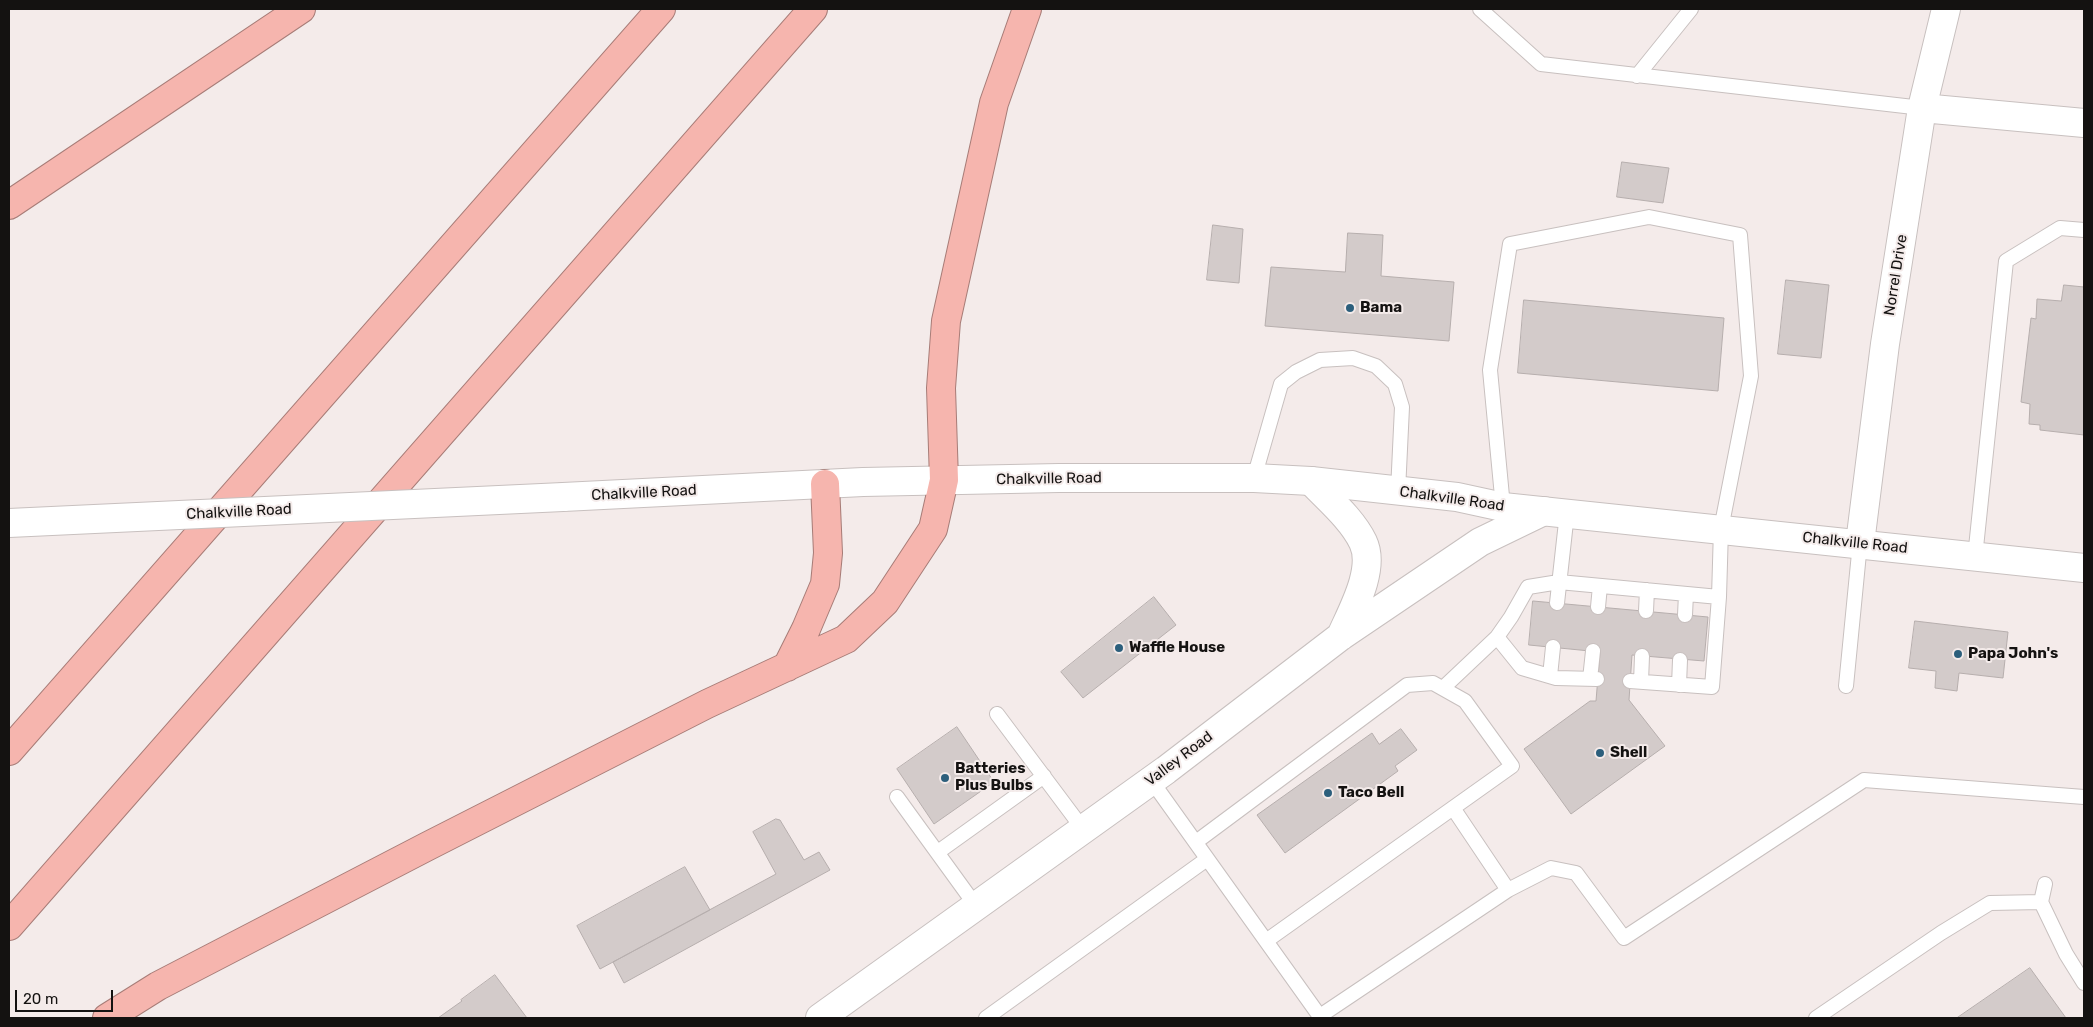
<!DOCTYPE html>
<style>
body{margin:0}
#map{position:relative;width:2093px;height:1027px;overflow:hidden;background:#f4ebea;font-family:Rubik,sans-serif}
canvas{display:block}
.frame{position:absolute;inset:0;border:10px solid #141211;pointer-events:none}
.scale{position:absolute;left:15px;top:990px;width:98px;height:22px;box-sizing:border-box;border:2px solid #141211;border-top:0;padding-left:6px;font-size:15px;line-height:18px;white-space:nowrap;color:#141211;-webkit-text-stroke:4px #f4ebea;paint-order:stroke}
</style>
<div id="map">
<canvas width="2093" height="1027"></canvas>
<div class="frame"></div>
<div class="scale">20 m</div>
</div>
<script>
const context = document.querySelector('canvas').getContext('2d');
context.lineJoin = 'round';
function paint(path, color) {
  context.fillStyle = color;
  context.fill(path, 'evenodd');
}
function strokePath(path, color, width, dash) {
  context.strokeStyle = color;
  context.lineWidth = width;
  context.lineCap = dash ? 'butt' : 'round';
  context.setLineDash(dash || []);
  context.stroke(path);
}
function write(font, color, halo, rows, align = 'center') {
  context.font = font + ' Rubik,sans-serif';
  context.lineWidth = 4;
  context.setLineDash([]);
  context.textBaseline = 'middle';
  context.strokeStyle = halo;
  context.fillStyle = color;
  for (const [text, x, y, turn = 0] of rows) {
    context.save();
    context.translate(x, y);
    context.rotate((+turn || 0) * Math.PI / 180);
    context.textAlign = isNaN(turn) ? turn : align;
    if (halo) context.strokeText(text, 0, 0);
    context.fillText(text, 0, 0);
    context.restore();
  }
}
const building = new Path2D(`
 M1622,162L1669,168L1663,203L1617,197Z
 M1213,225L1243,229L1239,283L1207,280Z
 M1348,233L1383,235L1381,276L1454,282L1449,341L1265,326L1271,267L1345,272Z
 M1786,280L1829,285L1821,358L1778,354Z
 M2064,285L2084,287V435L2040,430V425L2029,424L2030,404L2021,402L2031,318L2036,319L2037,299L2061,301Z
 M1524,300L1724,318L1718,391L1518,373Z
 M1154,597L1176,625L1083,698L1061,672Z
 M1533,601L1708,617L1704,661L1632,655L1629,700L1665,746L1571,814L1524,749L1590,701H1596L1600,652L1529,645Z
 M1915,621L2008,632L2003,678L1959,673L1957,691L1935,688L1936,671L1909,668Z
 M957,727L994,782L934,824L897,769Z
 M1401,729L1417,750L1395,766L1398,771L1285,853L1257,815L1372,733L1379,744Z
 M776,819L780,820L804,860L819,852L830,870L624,983L613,962L776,874L753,832Z
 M685,867L710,910L600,969L577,926Z
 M2030,968L2066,1018H1957Z
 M495,975L527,1018H438L462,1001L461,1000Z`);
paint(building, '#d3cbca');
strokePath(building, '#b6aead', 1);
const service = new Path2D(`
 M1480,9L1541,64L1922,108
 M1637,76L1691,9
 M1254,478L1281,384L1296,372L1320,360L1353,358L1376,366L1395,384L1402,407L1398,491
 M1503,507L1490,370L1510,244L1649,217L1740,235L1751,376L1721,529L1719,597
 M1975,557L2006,261L2060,228L2084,230
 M1557,603L1567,513
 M1598,607L1600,586
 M1646,611L1647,590
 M1685,615L1686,594
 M1497,637L1522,668L1556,678L1597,679
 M1550,676L1553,647
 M1590,679L1593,651
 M1641,682L1642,656
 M1679,685L1680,660
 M1846,686L1860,543
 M1443,688L1497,637L1511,617L1528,587L1559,582L1719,597L1712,687L1630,681
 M997,714L1083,829
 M1151,780L1321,1018
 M897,797L976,906
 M1453,808L1508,890
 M1196,842L1407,685L1433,683L1465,701L1512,766L1266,941
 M938,852L1044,776
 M2045,884L2041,902L2066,954L2084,983
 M1320,1016L1508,890L1551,868L1576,873L1624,938L1864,780L2084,797
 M986,1018L1207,859
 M1816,1018L1941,933L1990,903L2041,902`);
const minor = new Path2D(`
 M1922,108L2084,123
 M1860,543L1885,344L1922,108L1946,9`);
const tertiary = new Path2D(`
 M1311,481C1328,499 1352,519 1363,542C1376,569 1352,611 1341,636
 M820,1018L1166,770L1341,636L1480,542L1544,511`);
const secondary = new Path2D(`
 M563,497L863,482L1059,478H1254L1311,481L1457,497L1503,507L2084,568`);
const motorway = new Path2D(`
 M9,205L301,9
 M787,667L806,629L825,584L828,553L825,484
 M9,751L661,9
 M9,926L813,9
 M107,1018L158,986L428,846L707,704L846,639L885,602L933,529L944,480L941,388L946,321L994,103L1027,9`);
strokePath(service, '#c8c0bf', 16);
strokePath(minor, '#c8c0bf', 30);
strokePath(tertiary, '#c8c0bf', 30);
strokePath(secondary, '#c8c0bf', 30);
strokePath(motorway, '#a77c77', 30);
strokePath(service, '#fff', 14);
strokePath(minor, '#fff', 28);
strokePath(tertiary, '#fff', 28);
strokePath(secondary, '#fff', 28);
strokePath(motorway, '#f6b5ae', 28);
const secondaryBridge = new Path2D(`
 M9,523L563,497`);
strokePath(secondaryBridge, '#c8c0bf', 30, []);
strokePath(secondaryBridge, '#fff', 28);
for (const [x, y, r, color] of [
 [1350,308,5,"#2c5f7c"],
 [1119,648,5,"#2c5f7c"],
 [1958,654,5,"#2c5f7c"],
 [1600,753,5,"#2c5f7c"],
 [945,778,5,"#2c5f7c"],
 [1328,793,5,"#2c5f7c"]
]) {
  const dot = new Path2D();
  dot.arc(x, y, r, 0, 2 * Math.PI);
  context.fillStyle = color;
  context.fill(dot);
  strokePath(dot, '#f4ebea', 2);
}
write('15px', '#141211', '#f4ebea', [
 ["Norrel Drive",1896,275,-81],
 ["Chalkville Road",1049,479,-1],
 ["Chalkville Road",644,493,-3],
 ["Chalkville Road",1452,499,8],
 ["Chalkville Road",239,512,-3],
 ["Chalkville Road",1855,543,6],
 ["Valley Road",1179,759,-37]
]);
write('bold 15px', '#141211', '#f4ebea', [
 ["Bama",1360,308],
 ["Waffle House",1129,648],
 ["Papa John's",1968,654],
 ["Shell",1610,753],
 ["Batteries",955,769],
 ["Plus Bulbs",955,786],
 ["Taco Bell",1338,793]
], 'left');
</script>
